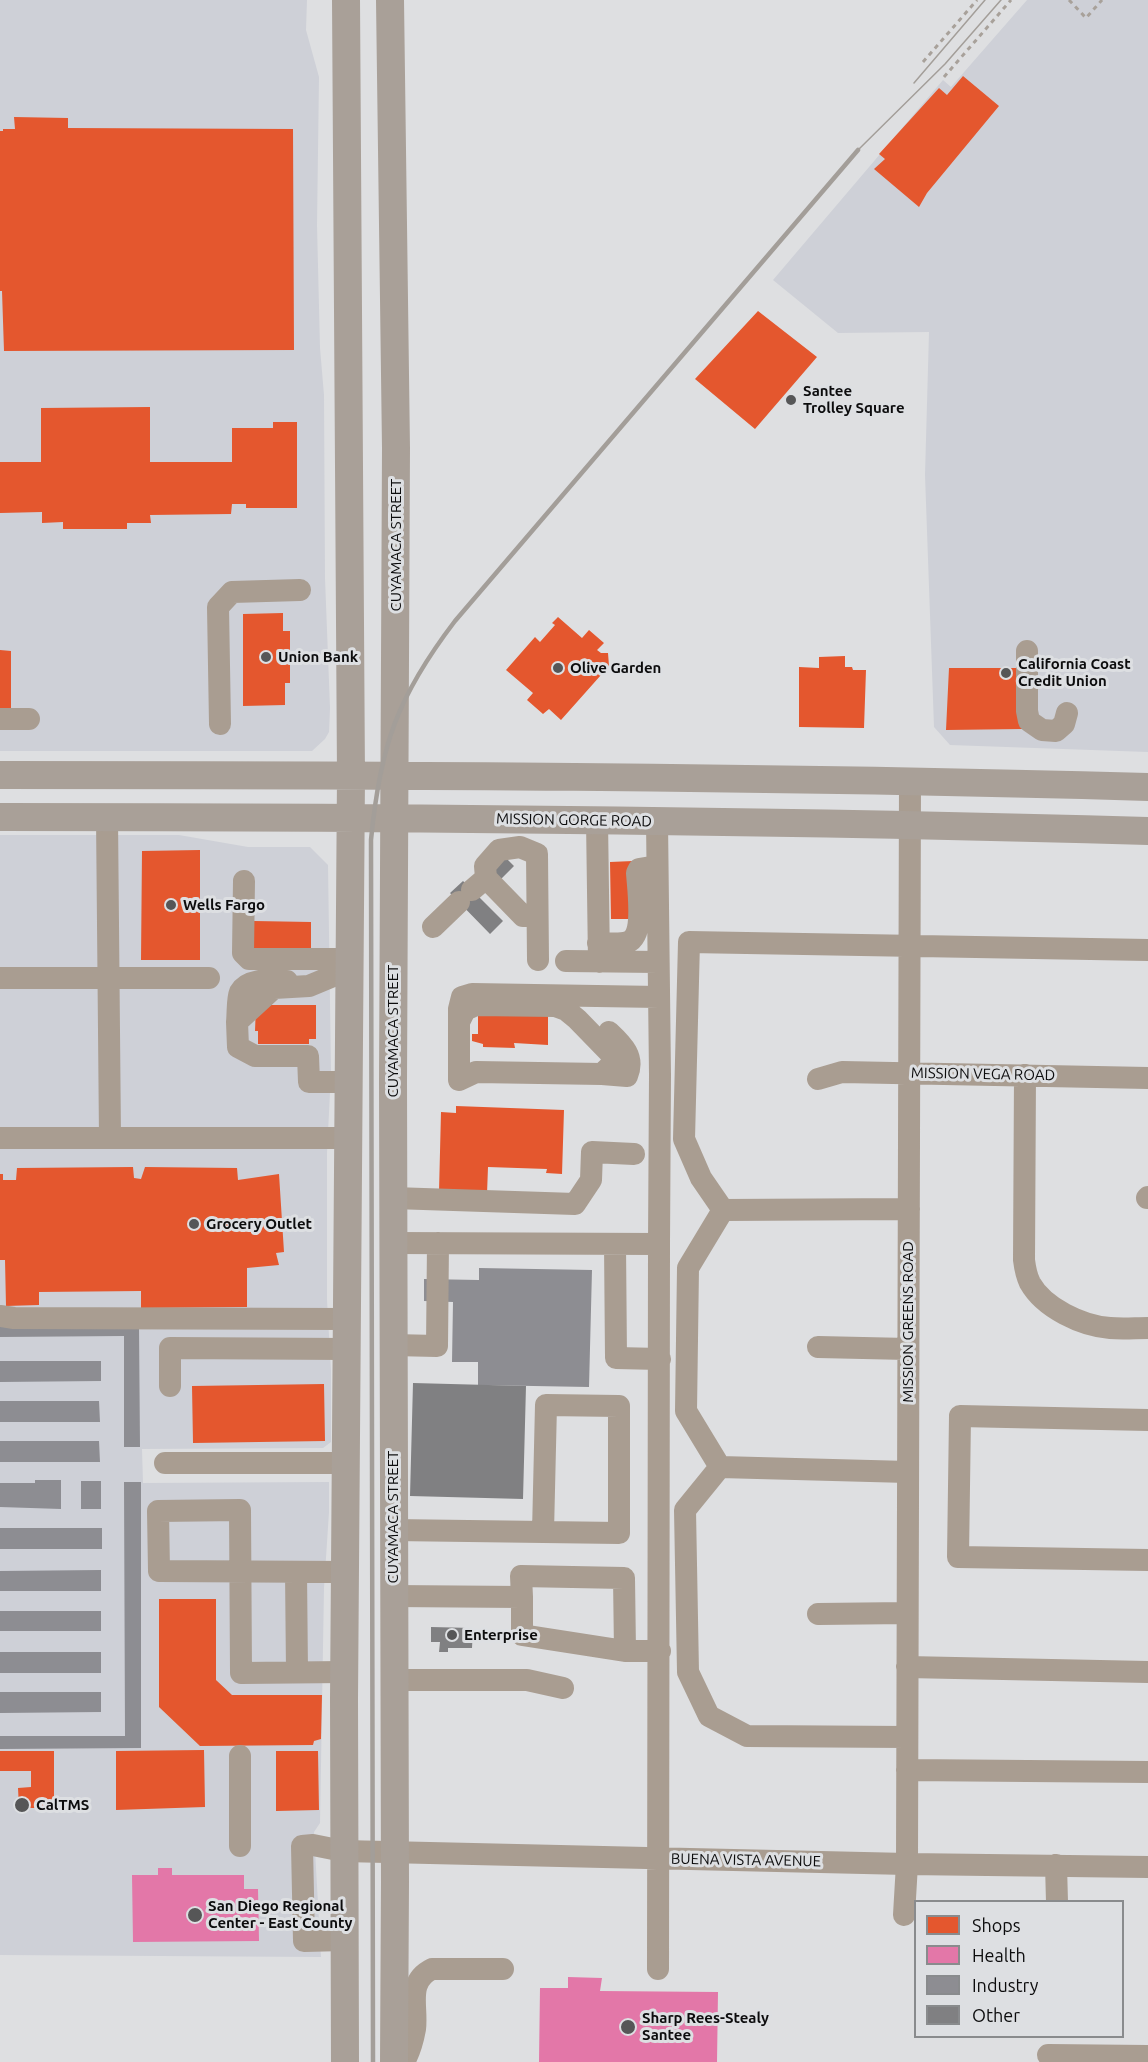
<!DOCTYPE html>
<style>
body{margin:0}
#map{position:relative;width:1148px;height:2062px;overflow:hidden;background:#dedfe1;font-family:Ubuntu,sans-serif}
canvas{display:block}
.legend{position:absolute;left:914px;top:1900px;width:210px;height:138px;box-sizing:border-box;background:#dddfe2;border:2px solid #898b8d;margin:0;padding:8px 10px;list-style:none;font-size:18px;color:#0c0c0d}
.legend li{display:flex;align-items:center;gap:12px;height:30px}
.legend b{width:30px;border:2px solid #898b8d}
</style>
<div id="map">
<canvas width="1148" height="2062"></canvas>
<ul class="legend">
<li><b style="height:16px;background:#e4572e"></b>Shops</li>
<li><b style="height:16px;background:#e377a8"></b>Health</li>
<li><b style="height:16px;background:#8d8d92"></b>Industry</li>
<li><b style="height:16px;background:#808082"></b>Other</li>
</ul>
</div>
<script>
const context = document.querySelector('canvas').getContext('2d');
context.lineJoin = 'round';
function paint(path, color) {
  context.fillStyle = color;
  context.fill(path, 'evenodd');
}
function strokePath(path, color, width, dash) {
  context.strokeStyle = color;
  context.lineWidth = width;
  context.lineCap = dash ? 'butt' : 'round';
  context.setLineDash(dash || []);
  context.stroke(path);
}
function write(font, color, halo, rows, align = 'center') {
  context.font = font + ' Ubuntu,sans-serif';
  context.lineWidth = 6;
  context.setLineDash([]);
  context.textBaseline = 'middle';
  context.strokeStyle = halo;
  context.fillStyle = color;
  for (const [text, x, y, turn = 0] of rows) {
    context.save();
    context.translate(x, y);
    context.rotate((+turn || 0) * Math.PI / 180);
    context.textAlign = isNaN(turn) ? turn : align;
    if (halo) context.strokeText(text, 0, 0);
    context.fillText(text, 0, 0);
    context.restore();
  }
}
paint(new Path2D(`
 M0,0H307L306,30L319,77L317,225L320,348L324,395L325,578L330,708L329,732L325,739L312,751H0Z
 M1027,0H1148V752L950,745L934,727L925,475L929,332L838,333L773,280L943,80L951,87Z
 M0,835H179L248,847H310L328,865L331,1072L327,1153V1300L331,1371V1442L323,1448L142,1449L143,1483L329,1482V1512L324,1588L320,1823L314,1832L321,1957L0,1955Z`), '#ced0d7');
paint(new Path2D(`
 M963,76L999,106L927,193L919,207L874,169L885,159L879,154L939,88L947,95Z
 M14,117L68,118V128L293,129L294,350L4,351L2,291H0V131H3V129H15Z
 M758,311L817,357L755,429L695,379Z
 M150,407V462H232V428H273V422H297V508H246V504H232L231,514L150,515L151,523H127V529H63V522L42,523V512L0,513V462H41V408Z
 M283,613V631H290V683H285V705L243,706V614Z
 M558,617L582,638L589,630L604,643L597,650L601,653H608L609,666L561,720L549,709L543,714L527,700L533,693L506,670L535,637L540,642L555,625L552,623Z
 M0,650L11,651V712H0Z
 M845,656V667H852L853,670H866L864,728L799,727V667L819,668V657Z
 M949,668H1024L1022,729L946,730Z
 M200,850V960H141L142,851Z
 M633,861L634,919H611L610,862Z
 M254,921L311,922V954L254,953Z
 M256,1005H316V1039H309V1044H258V1031H255Z
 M478,1009L548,1011V1045L514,1043L515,1048L483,1047V1044L472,1041V1034H478Z
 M456,1106L564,1110L562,1174L546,1173L547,1169L488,1167L487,1194L439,1192L441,1112L456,1113Z
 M133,1167L134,1178L141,1179L145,1167L237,1168L238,1180L279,1174L284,1252L276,1253L279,1265L247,1268V1307L141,1308V1291L39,1292V1305L6,1306L5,1260H0V1174H3V1180H16L17,1168Z
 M324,1384L325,1441L193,1443L192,1386Z
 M159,1599H216V1680L232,1695H322L321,1739L314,1741L313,1745L200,1746L159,1707Z
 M204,1750L205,1807L116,1810V1751Z
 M0,1751H54V1808H19L18,1788L31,1787V1771H0Z
 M276,1751H318L319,1810L276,1811Z`), '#e4572e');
paint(new Path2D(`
 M158,1868H172V1875H244V1889H258L259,1941L133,1942L132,1875H158Z
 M568,1977L602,1978L600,1991L718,1992L717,2062H539L540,1988H568Z`), '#e377a8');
paint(new Path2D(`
 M479,1268L592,1270L589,1387L478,1385V1362H452L453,1302L424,1301V1279L479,1280Z
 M0,1325H139L140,1447H124V1336L0,1337Z
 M0,1361H101V1381L0,1382Z
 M0,1401H99L100,1422H0Z
 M0,1441H99L100,1462H0Z
 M35,1480H61V1509L0,1507V1483H35Z
 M81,1481H101V1509H81Z
 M124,1482H141V1748L0,1749V1736H125Z
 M0,1528H102V1549H0Z
 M101,1570V1591H0V1571Z
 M0,1611H101V1631H0Z
 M0,1652H101V1673H0Z
 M0,1692H101V1712L0,1713Z`), '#8d8d92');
paint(new Path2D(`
 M504,856L514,866L500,880L490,870Z
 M463,881L503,921L490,934L450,893Z
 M413,1383L526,1386L523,1499L410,1496Z
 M431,1627L473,1628L472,1648H448V1652H439L440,1642H431Z`), '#808082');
strokePath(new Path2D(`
 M1069,0L1086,18L1102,0
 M923,62L977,0
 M944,77L1011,0`), '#a8a19a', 3, [4.5, 4.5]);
strokePath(new Path2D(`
 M1027,651V711L1029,721L1042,730L1056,731L1064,724L1067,713
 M0,719H29
 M220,724L218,607L232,592L300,590
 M107,817L110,1138
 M597,820L599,962
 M486,878L523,916L537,915
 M244,881L243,953L249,959H349
 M472,890L486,878L485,866L499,850L520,847L537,854L538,960
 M433,927L459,902
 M598,943C608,943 619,945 628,942C645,935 638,889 637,873L639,869L657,866
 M566,961L658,962
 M333,976L309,986L274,988L237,1022L238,1047L255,1056H308L309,1082H348
 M0,978H209
 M237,1022C238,1013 237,999 240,992C248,977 273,981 287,981
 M459,1022L465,1010L476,1005L555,1006L566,1010L577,1019L613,1056L611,1065L602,1074L476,1072L459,1080V1009L462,997L472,994L659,997
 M602,1074L627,1076C635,1057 623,1045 609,1032
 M1025,1075L1024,1260C1025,1268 1026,1275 1030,1283C1044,1308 1082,1326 1110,1328C1123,1329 1135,1328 1148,1328
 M818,1079L842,1072L1148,1078
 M0,1138H348
 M393,1198L575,1204L591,1180L592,1152L634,1154
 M1147,1198L1148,1197
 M909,1209L723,1210L701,1178L684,1139L689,942L1148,950
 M723,1210L688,1268L686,1411L720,1467L908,1472
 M393,1243L659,1244L660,1075L657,821
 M615,1244L616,1358L660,1359
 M0,1316L14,1318L346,1319
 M393,1345L437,1346L438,1243
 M818,1347L908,1349
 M170,1386V1348L346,1349
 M1148,1420L960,1416L958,1557L1148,1560
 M165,1463H345
 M720,1467L685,1510L688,1672L709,1716L747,1736L907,1737
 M393,1530L619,1533V1406L546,1405L543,1532
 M296,1572L297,1672
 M393,1596L522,1597L521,1576L624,1578L625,1651H660
 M522,1597V1635L625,1651
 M818,1614L907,1613
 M907,1667L1148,1672
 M344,1672L241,1673L240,1510L158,1511L159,1571L345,1572
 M394,1680H527L563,1688
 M907,1770L1148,1772
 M240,1846V1756
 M1056,1865L1057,1902
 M904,1915L907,1864L910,780
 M344,1940L304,1941L302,1846L313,1845L343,1851L907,1864L1148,1867
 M658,1969L659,1244
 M1048,2055L1148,2056
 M404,2062C409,2053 413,2040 415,2029C418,2006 406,1982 432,1969H503`), '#a99d91', 22);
strokePath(new Path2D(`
 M390,0L396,448L393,1080L395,1882L394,2062
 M0,775C383,775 765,776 1148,787
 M0,817C383,817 765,820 1148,831
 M345,2062L344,1699L351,776L346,0`), '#a9a098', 28);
strokePath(new Path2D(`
 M914,83L985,0
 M858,150L945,64L1001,0`), '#a39e99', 1.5);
strokePath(new Path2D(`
 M373,2062L371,840C380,746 397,697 455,621L858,150`), '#a39e99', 4.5);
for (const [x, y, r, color] of [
 [791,400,6,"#565657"],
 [266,657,6,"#565657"],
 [558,668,6,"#565657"],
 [1006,673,6,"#565657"],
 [171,905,6,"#565657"],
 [194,1224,6,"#565657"],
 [452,1635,6,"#565657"],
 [22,1805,8,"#565657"],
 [195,1915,8,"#565657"],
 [628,2027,8,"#565657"]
]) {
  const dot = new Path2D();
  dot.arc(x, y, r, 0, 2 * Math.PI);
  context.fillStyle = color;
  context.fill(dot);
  strokePath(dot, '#dddfe2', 2);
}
write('bold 15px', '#0c0c0d', '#dddfe2', [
 ["Santee",803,391],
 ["Trolley Square",803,408],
 ["Union Bank",278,657],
 ["California Coast",1018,664],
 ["Credit Union",1018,681],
 ["Olive Garden",570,668],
 ["Wells Fargo",183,905],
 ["Grocery Outlet",206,1224],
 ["Enterprise",464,1635],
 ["CalTMS",36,1805],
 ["San Diego Regional",208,1906],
 ["Center - East County",208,1923],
 ["Sharp Rees-Stealy",642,2018],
 ["Santee",642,2035]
], 'left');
write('15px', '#0c0c0d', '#dddfe2', [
 ["CUYAMACA STREET",396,545,-90],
 ["MISSION GORGE ROAD",574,820,1],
 ["CUYAMACA STREET",393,1031,-90],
 ["MISSION VEGA ROAD",983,1074,1],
 ["MISSION GREENS ROAD",908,1322,-90],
 ["CUYAMACA STREET",393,1517,-90],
 ["BUENA VISTA AVENUE",746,1860,1]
]);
</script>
